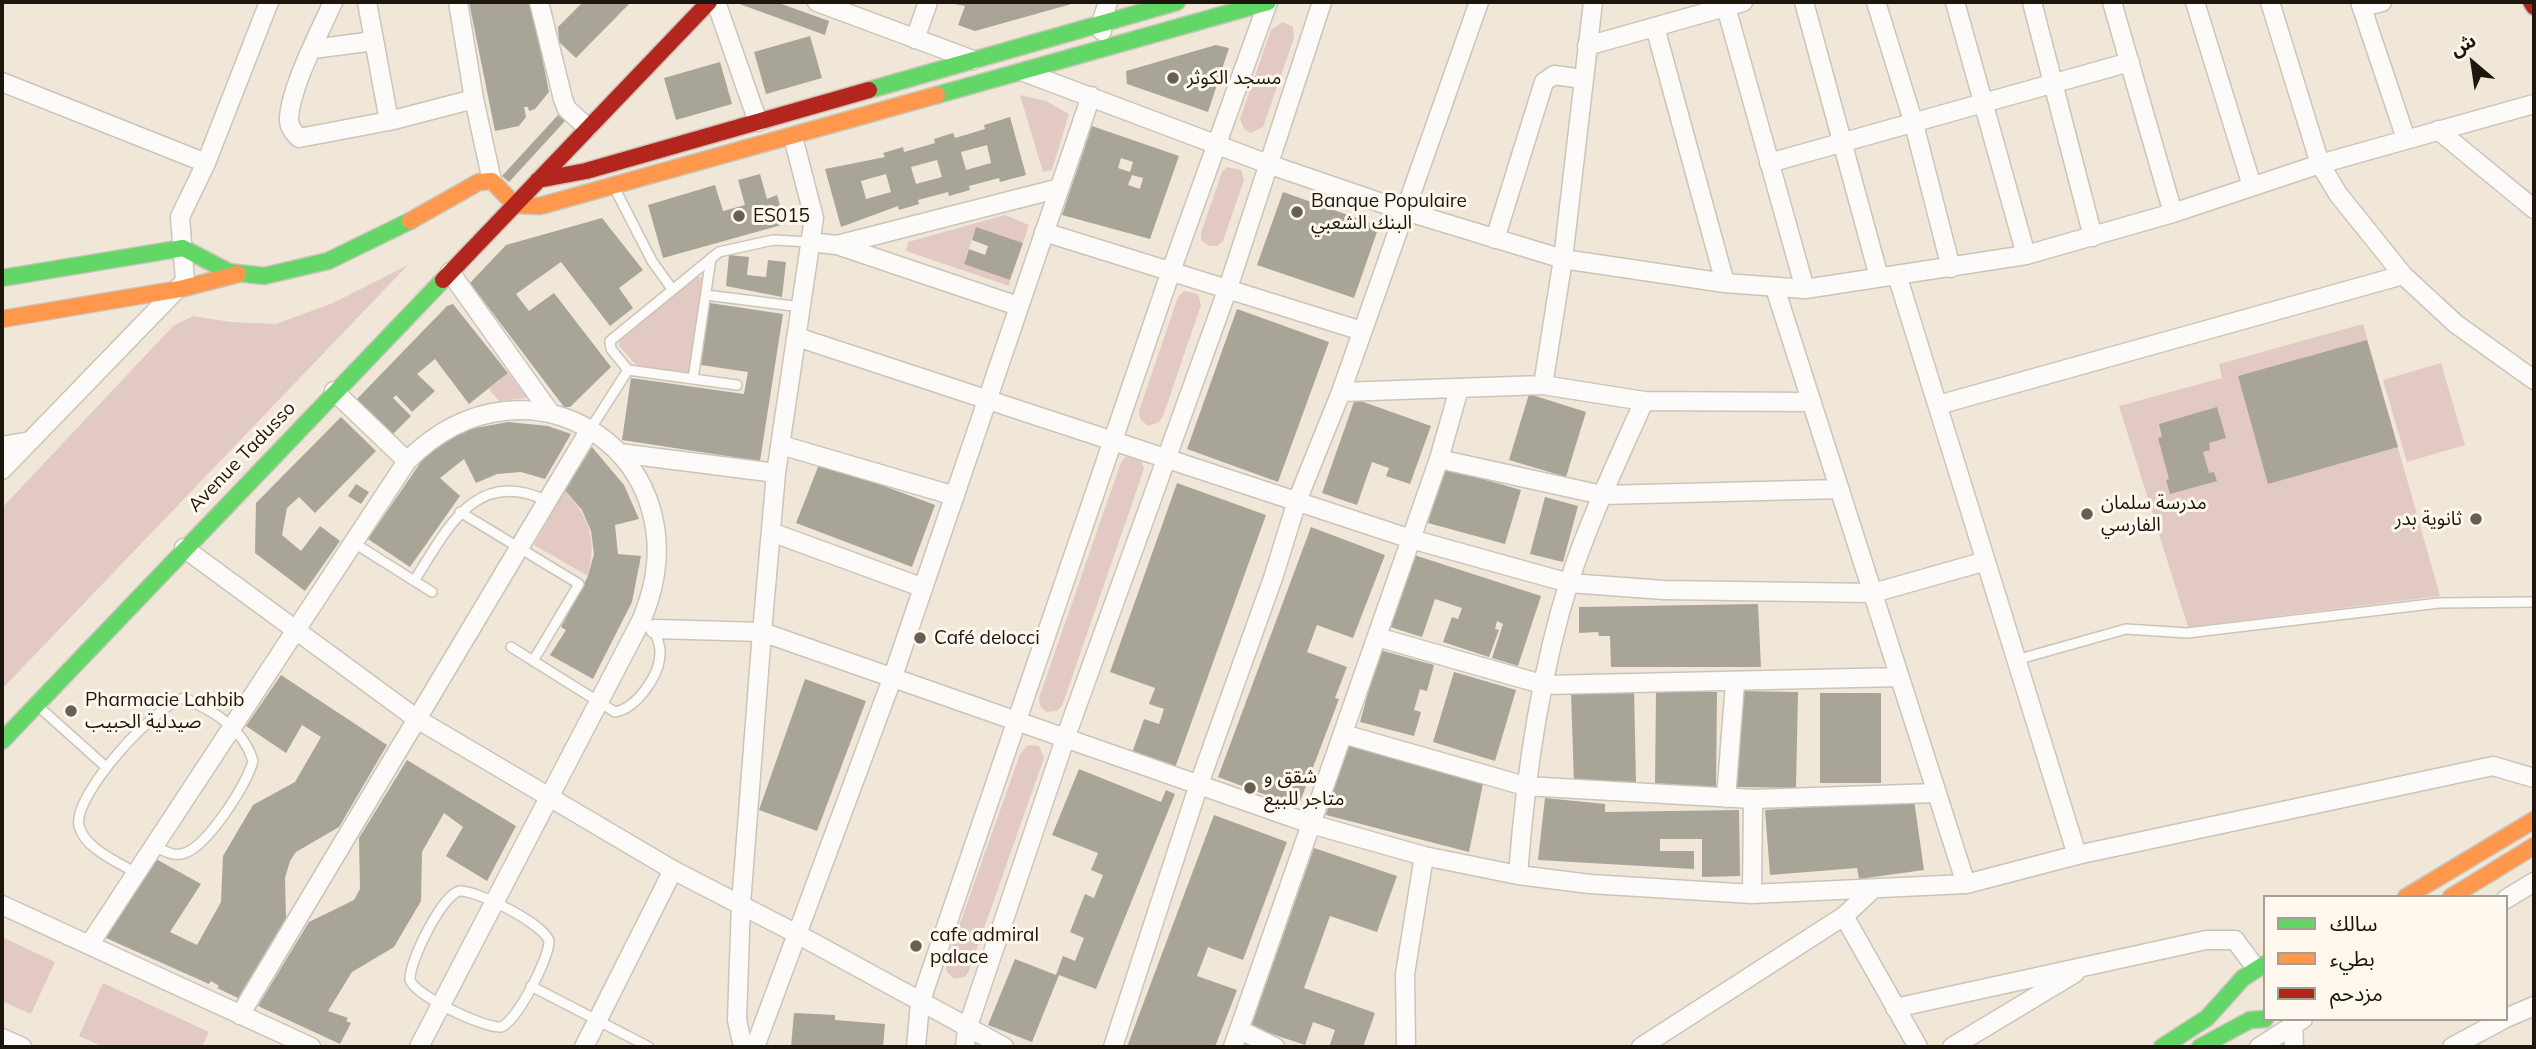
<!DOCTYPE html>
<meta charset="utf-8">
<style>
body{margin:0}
#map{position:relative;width:2536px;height:1049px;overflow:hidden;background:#f0e7d9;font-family:Mulish,"Noto Sans Arabic",sans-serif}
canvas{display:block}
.frame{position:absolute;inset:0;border:4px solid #1c160d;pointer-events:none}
.legend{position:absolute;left:2263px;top:895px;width:245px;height:126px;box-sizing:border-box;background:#fef8ee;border:2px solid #a49e94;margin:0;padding:9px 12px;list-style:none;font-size:21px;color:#1c160d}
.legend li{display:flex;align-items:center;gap:14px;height:35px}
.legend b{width:35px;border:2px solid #a49e94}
.north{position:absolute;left:2438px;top:28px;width:70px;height:70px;-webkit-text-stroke:5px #fef8ee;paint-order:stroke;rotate:331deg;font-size:19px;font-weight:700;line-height:28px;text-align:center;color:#1c160d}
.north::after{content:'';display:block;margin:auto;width:24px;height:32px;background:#1c160d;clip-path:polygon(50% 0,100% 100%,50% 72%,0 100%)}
</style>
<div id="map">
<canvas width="2536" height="1049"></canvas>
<div class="frame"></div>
<ul class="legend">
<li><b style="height:9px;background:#63d668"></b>سالك</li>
<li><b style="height:9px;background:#ff974d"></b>بطيء</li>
<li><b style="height:9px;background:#b3261e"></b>مزدحم</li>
</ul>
<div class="north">ش</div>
</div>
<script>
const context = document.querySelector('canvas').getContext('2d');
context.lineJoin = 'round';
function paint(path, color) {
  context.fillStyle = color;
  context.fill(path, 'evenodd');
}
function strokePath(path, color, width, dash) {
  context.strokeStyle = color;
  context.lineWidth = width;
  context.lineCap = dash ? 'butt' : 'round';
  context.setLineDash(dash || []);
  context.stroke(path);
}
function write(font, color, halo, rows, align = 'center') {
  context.font = font + ' Mulish,"Noto Sans Arabic",sans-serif';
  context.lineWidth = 6;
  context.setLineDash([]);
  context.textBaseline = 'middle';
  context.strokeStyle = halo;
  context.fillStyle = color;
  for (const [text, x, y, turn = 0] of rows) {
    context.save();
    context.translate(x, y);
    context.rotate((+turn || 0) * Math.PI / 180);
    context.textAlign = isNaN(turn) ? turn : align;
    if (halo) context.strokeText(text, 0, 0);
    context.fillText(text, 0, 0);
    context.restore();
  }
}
paint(new Path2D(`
 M1283,22L1293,27L1294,38L1263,127L1250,133L1244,129L1240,119L1271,30Z
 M1020,95L1046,101L1069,114L1052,170L1043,172Z
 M1227,167L1241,170L1244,180L1223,241L1217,246H1209L1201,240V233L1222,172Z
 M1005,215L1029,225L1023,243L976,227L964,263L1010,280L1009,286L906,251L908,242Z
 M408,265L2,689V508L173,326L193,316L231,322L276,324L333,303Z
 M695,277H701L703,281L690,370L683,375L637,366L619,346L620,337Z
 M1184,291L1198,294L1201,305L1163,416L1159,422L1148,426L1140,419L1139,411L1178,297Z
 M2363,324L2440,596L2188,627L2119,406L2222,378L2219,364Z
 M2441,363L2465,445L2407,462L2383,380Z
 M508,373L526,396V398L499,401L489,389Z
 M1131,455L1141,459L1144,469L1062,706L1057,711L1046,712L1040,706L1039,698L1120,465L1124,458Z
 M565,490C590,519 597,539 588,576L534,545Z
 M1028,745L1039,746L1044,758L969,971L965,977L954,979L946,971V963L1020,754Z
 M2,937L55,962L31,1014L2,1001Z
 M103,983L209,1032L202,1047H104L79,1036Z`), '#e3c9c3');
paint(new Path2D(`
 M469,2H531L549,92L535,109L529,111L528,107H524L526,117L519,126L495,131Z
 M583,2H631L576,58L559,42L558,27Z
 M734,2H776L829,21L825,35Z
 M944,2H1075V3L975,31L958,25L965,6Z
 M810,36L822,78L766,94L754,52Z
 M1216,45L1229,48L1208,112L1127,84L1126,71Z
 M720,62L732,104L676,120L664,78Z
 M558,115L565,121L509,182L502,176Z
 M1010,117L1026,175L1000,182L999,178L969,186L970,190L949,196L948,192L918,200L919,204L899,210L898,206L841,227L825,169L885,157L883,153L903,147L904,152L935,143L934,139L953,133L955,138L985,129L984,125ZM987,145L991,163L966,170L961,152ZM937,160L942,177L916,184L911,167ZM886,174L891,192L866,199L861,181Z
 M1092,126L1179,156L1150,239L1062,215ZM1121,158L1133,162L1130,172L1118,168ZM1132,175L1143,178L1140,189L1128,185Z
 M760,174L767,199L777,195L785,224L663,258L648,205L715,185L723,211L745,205L738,180Z
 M1283,192L1379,226L1354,298L1257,265Z
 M602,218L643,270L619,288L633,308L610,326L561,262L516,294L529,311L554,293L611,367L570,407H564L470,283L506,245Z
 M976,227L1023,243L1010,280L964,264L969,249L985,255L988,246L972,240Z
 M729,255L749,257L747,275L766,277L768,260L786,262L782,297L726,286Z
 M710,303L783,314L760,461L622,440L631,378L744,394L748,372L701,365Z
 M453,304L508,373L469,404L435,359L417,374L435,391L412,412L396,395L393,398L411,416L393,434L356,400L447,306Z
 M1237,309L1329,342L1278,482L1187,449Z
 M2367,340L2398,447L2268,484L2238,376Z
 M1529,394L1586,412L1566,477L1509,460Z
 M1355,399L1431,426L1410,484L1386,476L1389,468L1372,462L1357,505L1322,493Z
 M2217,407L2226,438L2209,443L2210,450L2203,452L2209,473L2214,472L2217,481L2170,494L2166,480L2169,479L2158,438L2162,437L2159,424Z
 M341,417L376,451L315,513L299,497L287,508L282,535L301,551L320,526L340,541L305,591L255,553L256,503Z
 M508,422L548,426L571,434L545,479L521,472L497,474L476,483L464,459L440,478L460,496L410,567L368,539L423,459L452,436L470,429Z
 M592,447L624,485L639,519L615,525L618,554L641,556L632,602L593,679L550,655L566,630L561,627L588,576L594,554L591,531L582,510L565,490Z
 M820,462L935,505L912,567L796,523Z
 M1444,468L1521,490L1505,544L1428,523Z
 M1177,483L1266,515L1175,768L1132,753L1144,719L1159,724L1164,709L1149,704L1155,688L1110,672Z
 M356,484L369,492L361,504L348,496Z
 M1545,497L1578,506L1563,562L1530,554Z
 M1311,527L1385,555L1353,638L1317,625L1307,652L1347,667L1335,698L1339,699L1298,807L1218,777Z
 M1414,555L1541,596L1518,666L1492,658L1503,624L1497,621L1495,629L1499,630L1489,657L1443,642L1452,617L1458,619L1462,608L1435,599L1422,637L1390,627Z
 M1758,604L1761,667H1611L1610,636H1599L1598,632L1579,633V607Z
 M1380,650L1434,665L1427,691L1420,689L1414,710L1421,712L1414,736L1360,722Z
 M1454,672L1516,690L1495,761L1433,742Z
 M281,675L387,745L339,827L296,852L290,861L285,878L286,918L238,998L217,988L219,986L211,981L209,984L106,938L156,859L201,884L170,932L197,945L221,902L223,856L253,805L295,782L321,737L302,725L286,753L246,726Z
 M805,679L866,701L817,831L759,810Z
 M1634,690L1636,782L1574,784L1571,692Z
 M1656,691L1717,692L1716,787H1655Z
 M1739,691L1798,692L1796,788L1737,787Z
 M1820,693H1881V783H1820Z
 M1347,741L1484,779L1469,852L1326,815Z
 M407,760L516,826L487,881L446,856L463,827L444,813L422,852L421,901L394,947L352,972L328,1011L348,1018L346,1021L351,1023L340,1044L258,1006L309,922L354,900L360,889L359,838Z
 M1079,769L1161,802L1166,790L1175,794L1096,989L1059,975L1032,1042L988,1025L1015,959L1056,975L1063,956L1075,961L1084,938L1070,932L1085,894L1094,898L1103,875L1091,870L1098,853L1052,835Z
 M1545,798L1605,804V812L1739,810L1740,876L1702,877V839H1660V851H1694V869L1538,860Z
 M1914,800L1924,870L1859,879L1857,868L1770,875L1765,810Z
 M1214,815L1287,842L1243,960L1208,947L1197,976L1237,990L1215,1047H1127Z
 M1314,848L1397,876L1377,932L1330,916L1304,988L1375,1013L1363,1047H1329L1335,1030L1313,1022L1305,1045L1251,1027Z
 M794,1013L835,1015V1020L885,1024L883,1047H791Z`), '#a8a498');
const lane = new Path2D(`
 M614,187L652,261L672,289
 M706,295L801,307
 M693,379L711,258
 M737,385L628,370L611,349L610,341L719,252L773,240L809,242
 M589,431L628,370
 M460,512L579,584L533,661
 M354,543L432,592
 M414,581C447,530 475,466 547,501
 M511,647L615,712C637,708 661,674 660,651C660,644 656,636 654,629
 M2016,660L2126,629L2187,633L2439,603L2534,602
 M39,707L106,767
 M136,873C118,862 85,849 79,826C72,796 155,705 184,698C214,711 243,728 253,761C246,785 209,844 185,853C173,857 165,851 154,846
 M459,891C477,890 544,924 549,941C549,959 517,1021 501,1027C483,1028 416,996 410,980C409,961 442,896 459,891Z
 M531,986L649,1047`);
const street = new Path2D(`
 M333,2C320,31 290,88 289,119C289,127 293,132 299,138L389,121L474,99
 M367,2L389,121
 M458,2L474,99L492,181
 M539,2L563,99L567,109L588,128
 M716,2L758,122
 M817,2L973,60
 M1804,2L1879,277
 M1876,2L1914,124L1951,268
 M1955,2L2026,255
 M2032,2L2093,237
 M2112,2L2173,213
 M2195,2L2252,186
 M2270,2L2320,164L2338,194L2403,275L2456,324L2534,380
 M2360,2L2406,139
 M1726,7L1805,289
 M2362,7L2382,2
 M1655,27L1725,283
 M1102,31L1101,23L1108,2
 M915,39L928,2
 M1587,46L1743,2
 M313,49L374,41
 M1024,72L1268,164L1405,211L1563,259L1725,283L1805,289L2026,255L2173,213L2320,164L2534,104
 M2,82L206,163
 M2438,130L2534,209
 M1769,163L2130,62
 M1044,232L1362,331
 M1495,239L1544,82L1554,75L1583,79
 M809,242L837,245L1060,188
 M837,245L1018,306
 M450,272L549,411
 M1897,275L2077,855
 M1775,288L1966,884
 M797,337L1411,539L1569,583L1664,590L1873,593L1986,561
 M1543,385L1563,259L1593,2
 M334,391L407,461
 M1341,392L1543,385L1644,401L1812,402
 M1938,405L2403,275
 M781,445L955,496
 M2,446L30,441
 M619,453L776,473
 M1439,459L1602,495L1840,489
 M2,470L185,281L180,217L206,163L269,2
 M771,532L921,587
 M184,548L417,719L673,870L799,935L1004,1047
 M655,629L762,632L1311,824L1424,856L1518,875L1590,884L1752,894L1966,884L2077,855L2493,766L2534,778
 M1377,637L1545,685L1899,677
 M1343,734L1525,786L1753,799L1937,793
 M1726,798L1735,683
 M1518,875C1525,780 1540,674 1569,582C1589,520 1618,460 1644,401
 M1752,894L1753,799
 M2506,899L2534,882
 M2,905L311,1047
 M1844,916L1918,1047
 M89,945L407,461C530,337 711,459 641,621L419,1047
 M1895,1008L2206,940H2235L2255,967
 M240,1015L589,431
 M2506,1018L2534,1006
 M2293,1019L2294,1047
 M1240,1030L1275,1047
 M2,1038L22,1047
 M584,1047L673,870
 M743,1047L737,1020L741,904L762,632L776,473L814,218L793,137
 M755,1047L892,679L1091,96
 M916,1047L920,1003L1171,271L1268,2
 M965,1047L967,1029L1065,739L1228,288L1322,2
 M1113,1047L1199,784L1273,578L1297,501L1341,392L1479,2
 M1233,1047L1439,459L1459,389
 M1406,1047L1405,974L1424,856
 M1641,1047L1844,916L1871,891
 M1952,1047L2075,973
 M2259,1047L2303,1019
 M2452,1047L2504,1019`);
const fast = new Path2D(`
 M869,90L1177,2
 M937,95L1268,2
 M2,278L183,248L229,272L264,276L328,261L410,221
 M2,741L443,280
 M2162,1047L2207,1018L2243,978L2265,964
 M2200,1047L2250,1020L2265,1019`);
const slow = new Path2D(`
 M410,221L479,182L492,181L515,205L540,206L937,95
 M2,319L180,289L238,274
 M2406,897L2534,820
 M2451,897L2534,846`);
const jam = new Path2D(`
 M2531,2L2534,7
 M538,180L586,171L869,90
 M443,280L709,2`);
strokePath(lane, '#cbc4b9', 12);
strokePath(street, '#cbc4b9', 21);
strokePath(fast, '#cbc4b9', 19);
strokePath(slow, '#cbc4b9', 19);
strokePath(jam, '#cbc4b9', 19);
strokePath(lane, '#fdfbf9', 9);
strokePath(street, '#fdfbf9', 18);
strokePath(fast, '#63d668', 16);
strokePath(slow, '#ff974d', 16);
strokePath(jam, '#b3261e', 16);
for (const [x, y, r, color] of [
 [1173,78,7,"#665f54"],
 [1297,212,7,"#665f54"],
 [739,216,7,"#665f54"],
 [2087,514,7,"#665f54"],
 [2476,519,7,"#665f54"],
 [920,638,7,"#665f54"],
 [71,711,7,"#665f54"],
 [1250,788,7,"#665f54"],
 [916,946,7,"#665f54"]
]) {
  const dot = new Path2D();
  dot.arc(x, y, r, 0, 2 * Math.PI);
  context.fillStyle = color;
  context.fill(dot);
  strokePath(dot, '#fef8ee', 2.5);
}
write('19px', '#1c160d', '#fef8ee', [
 ["مسجد الكوثر",1187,78],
 ["Banque Populaire",1311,201],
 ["البنك الشعبي",1311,223],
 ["ES015",753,216],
 ["مدرسة سلمان",2101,503],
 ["الفارسي",2101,525],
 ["ثانوية بدر",2462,519,"right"],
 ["Café delocci",934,638],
 ["Pharmacie Lahbib",85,700],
 ["صيدلية الحبيب",85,722],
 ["شقق و",1264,777],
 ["متاجر للبيع",1264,799],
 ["cafe admiral",930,935],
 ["palace",930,957]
], 'left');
write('19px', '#1c160d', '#fef8ee', [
 ["Avenue Tadusso",242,457,-46]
]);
</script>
